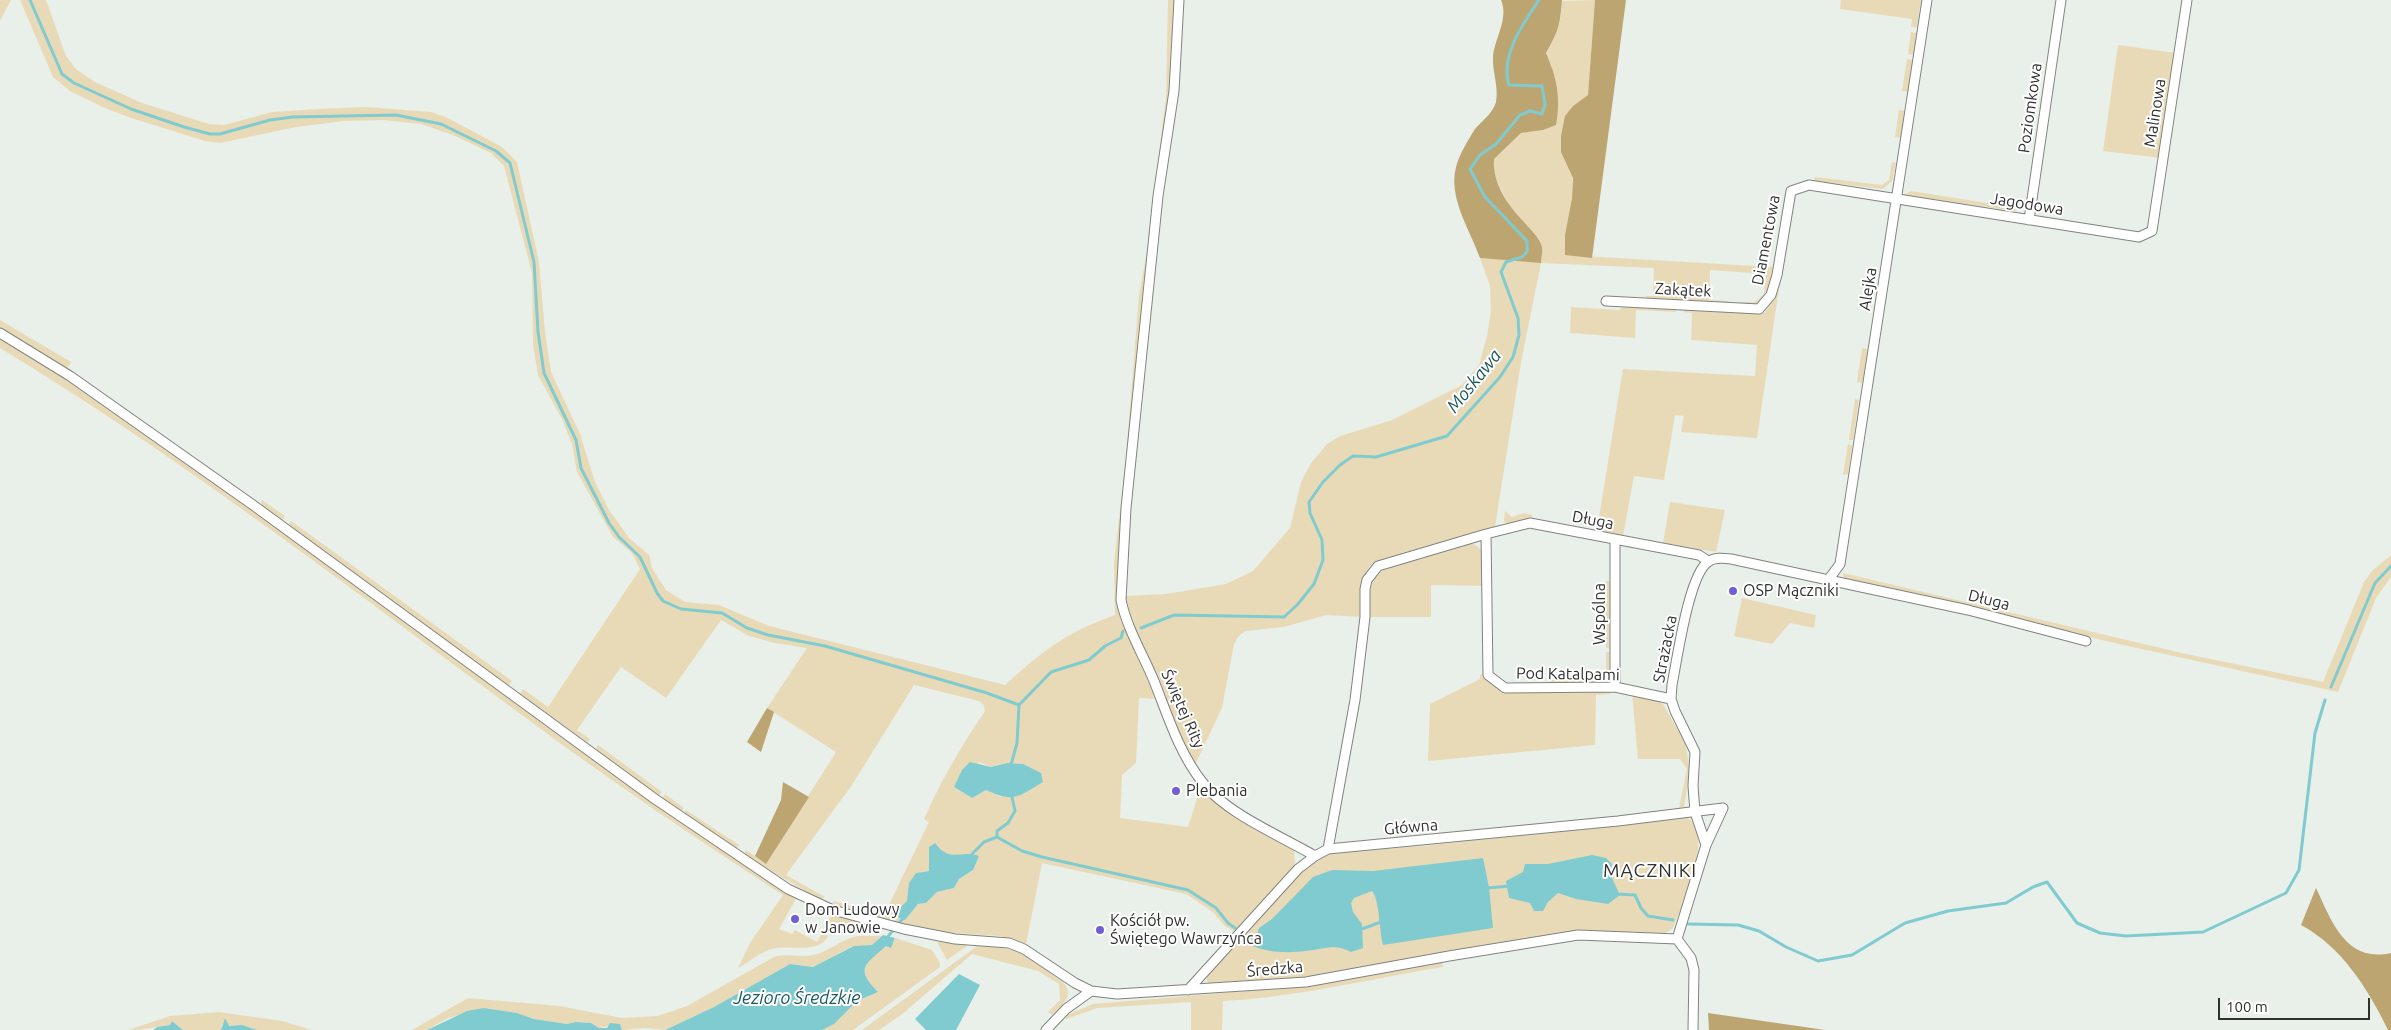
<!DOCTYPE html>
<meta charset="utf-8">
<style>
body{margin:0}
#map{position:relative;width:2391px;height:1030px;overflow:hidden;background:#e9efe9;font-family:Ubuntu,sans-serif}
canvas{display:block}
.scale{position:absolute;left:2218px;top:998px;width:152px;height:22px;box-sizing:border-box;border:2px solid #2f312f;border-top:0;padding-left:6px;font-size:15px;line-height:18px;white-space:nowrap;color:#2f312f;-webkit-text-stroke:4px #fff;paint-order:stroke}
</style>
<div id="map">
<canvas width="2391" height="1030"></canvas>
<div class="scale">100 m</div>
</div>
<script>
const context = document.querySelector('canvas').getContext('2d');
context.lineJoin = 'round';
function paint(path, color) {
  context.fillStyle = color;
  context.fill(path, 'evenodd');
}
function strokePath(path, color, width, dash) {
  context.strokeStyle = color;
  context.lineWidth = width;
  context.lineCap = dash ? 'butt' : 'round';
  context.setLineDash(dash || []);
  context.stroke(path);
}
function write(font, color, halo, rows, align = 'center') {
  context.font = font + ' Ubuntu,sans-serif';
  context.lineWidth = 4;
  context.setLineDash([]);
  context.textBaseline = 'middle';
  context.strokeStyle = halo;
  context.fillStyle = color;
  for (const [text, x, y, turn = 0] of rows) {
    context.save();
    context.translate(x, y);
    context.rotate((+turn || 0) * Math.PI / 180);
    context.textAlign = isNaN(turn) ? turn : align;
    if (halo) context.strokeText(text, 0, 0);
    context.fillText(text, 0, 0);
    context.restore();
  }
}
paint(new Path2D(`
 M0,0H11L0,21Z
 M20,0H46L66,56L76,69L95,82L142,103L209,124L224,125L272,112L319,109L366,107L431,112L446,117L502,147L517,162L539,262L545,332L551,372L580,434L595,482L609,510L629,538L649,555L652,568L666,590L685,602L719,605L769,626L1005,685C1044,650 1065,633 1115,615L1114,563L1126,458L1139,295L1147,252L1166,97L1168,0H1177L1173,58L1118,587L1157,699L1139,698L1136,763L1122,775L1120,818L1188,827L1201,786L1294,849L1295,864L1293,870L1237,933L1225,926L1213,912L1186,894L1042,863L1026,944L1000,936L941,932L917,928L832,905L834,901L884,915L929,822L924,819C941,781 961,746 985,711L984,705L979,701L914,685L852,785L786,875L825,897L821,900L744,855L746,850L766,863L836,752L767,708L807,648L775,643L749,636L721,620L666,698L621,667L577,730L590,739L587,742L520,694L523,689L548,707L640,569L632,553L613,537L577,472L572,444L562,419L538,375L533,344L532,273L504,166L491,153L453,135L421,124L383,120L344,121L296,127L220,143L205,141L131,118L105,108L70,91L53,77ZM979,762L991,767L1007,763L1001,797L986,790L972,798L954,787ZM935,844C946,858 956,856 973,854V870L959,879L954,888L937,892L926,903L918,904L905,920L894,912L907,901L916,873L929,871V848Z
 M1595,0L1588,95L1573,106L1572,198L1565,235V255L1774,267L1767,294L1756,305L1739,304V302H1755L1764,294L1766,274L1710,270L1709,300L1728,301L1726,304L1646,299V296H1653L1654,268L1541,263L1521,362L1495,527L1373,563C1359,575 1363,599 1362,617L1326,615L1284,627L1245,631L1238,637L1234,644L1222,708L1195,765C1166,714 1139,653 1124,596L1166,594L1226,584L1253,571L1290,528L1301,482L1311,463L1327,444L1340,436L1392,420L1462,385L1479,365L1487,336L1491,311L1490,286L1480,258L1541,262L1531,230L1513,211L1499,186L1493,169L1494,159L1521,133L1543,130L1552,66L1546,53C1556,36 1562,21 1562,1Z
 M1841,0H1921L1917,27H1911L1912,19L1840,9Z
 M1911,32L1917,33L1914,55L1908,54Z
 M2118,45L2176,53L2161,158L2103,151Z
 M1907,59L1913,60L1909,92L1902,91Z
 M1899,110L1906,111L1901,138L1895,137Z
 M1892,162L1896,163L1892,181L1883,189L1814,181L1815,177L1882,185L1889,180Z
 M1911,191L2018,208L2015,211L1904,195Z
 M1781,275L1757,438L1681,432L1684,416L1675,415L1664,480L1634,476L1623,536L1597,530L1623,369L1755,376L1757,345L1691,340L1692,313L1684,312V309L1764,313L1775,295Z
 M1625,305L1676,308V312L1636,310L1635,338L1570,333L1571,307L1619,310Z
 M0,320L71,362L67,369L0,328Z
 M0,338L71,382L254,511L686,826L797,897L779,929L792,934L795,930L817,942L822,933L828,936C819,955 788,944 772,949C760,952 749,962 738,968L750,943L783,895C697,839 612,782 530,721C356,593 185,460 0,348Z
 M1862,348L1868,349L1863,383L1857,382Z
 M1855,399L1859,400L1853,440H1849Z
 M1848,444L1852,446L1848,474L1843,475Z
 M262,500L285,516L282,521L261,506Z
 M1670,502L1725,510L1716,552L1663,543Z
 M1505,511L1512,517L1524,513L1532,515L1531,520L1507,523L1504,521Z
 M291,521L512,681L508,686L288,526Z
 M1471,543C1489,549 1484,570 1484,586L1431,585V617H1369C1368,597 1368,579 1387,568Z
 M2391,555V577L2376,598L2338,692L2119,644L1844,579L1843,573L2186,654L2323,682L2364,582L2372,571Z
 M1606,581H1610L1609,648H1606Z
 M1742,598L1816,615L1814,628L1790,623L1772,644L1734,636Z
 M1606,652H1609V676L1600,684L1550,685V680H1598L1606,673Z
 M1483,674L1502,692L1611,690L1610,694L1596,695L1595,745L1428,761L1430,704L1480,679V675Z
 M1632,693L1653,699L1663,704L1685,743L1690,769L1684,807L1679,808L1687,769L1680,759H1638Z
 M598,745L662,792L658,796L596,749Z
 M665,794L684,808L680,812L662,799Z
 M686,810L739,845L736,850L683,815Z
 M1685,817C1718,828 1681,907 1673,928L1665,933L1563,932L1307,978L1210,985L1207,981V976L1298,875L1317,860L1332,853L1423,846Z
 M831,914L873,925V927C856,927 840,934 824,930Z
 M858,936H881L872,946H853L813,967L790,964L714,1007L665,1030L645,1028L622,1030L620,1024L599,1028L591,1023L576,1022L567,1024L534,1019L517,1013L484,1008L448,1018L427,1030H412L468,998L559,1006L622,1018L657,1016L687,1006L774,957C787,953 800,958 814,955C830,951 841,939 858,936Z
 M895,938L932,950L940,963V967L853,1030H822L834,1024L857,1001L878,992C875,988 869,985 867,980C859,962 878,949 894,943Z
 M937,942L966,943L967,946L947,960Z
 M980,944L1018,951L1063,982C1075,996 1063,1005 1052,1015L1048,1012L1060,1000L1059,984L1038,971L972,954L901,1015L879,1030H862Z
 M1442,962L1443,967C1369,979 1298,997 1223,1001L1222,1030H1191V1002L1097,1008L1066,1019L1065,1016L1093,1004L1306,986Z
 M219,1012L282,1021L312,1030H251L242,1025L229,1026L222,1024L221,1030H183L172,1021L170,1025C155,1027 144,1030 128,1030L170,1016Z`), '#e9dab7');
paint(new Path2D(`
 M1501,0H1562C1560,25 1559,30 1546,53C1557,77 1561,99 1556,125L1543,130L1521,133L1494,159C1492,183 1508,205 1523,221C1529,228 1540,238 1542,247C1543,251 1541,258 1541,263L1480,258C1470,230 1448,198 1456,167C1459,155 1468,140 1475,129C1482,121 1493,113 1496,102C1499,87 1492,71 1493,56C1495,38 1509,18 1501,0Z
 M1595,0H1626L1592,258L1565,255V235L1572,198L1573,178L1561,152V136L1565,116L1573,106L1588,95Z
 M767,708L774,712L761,752L747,742Z
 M783,782L809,797L766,864L755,856L781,800Z
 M2316,888C2332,922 2346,963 2391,953V1030H2388C2368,989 2342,947 2301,925Z
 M1708,1013L1825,1030H1709Z`), '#bca571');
paint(new Path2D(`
 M970,762L991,767L1007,763L1023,764L1041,773L1043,782C1018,797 1014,803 986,790L972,798L954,787L962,770Z
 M935,843C951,864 959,849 979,856L973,870L959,879L954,888L937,892L926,903L918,904L905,920L892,915L907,901L909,883L916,873L929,871V847Z
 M1592,855L1606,858L1612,864L1610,874L1620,895L1608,904L1576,899L1558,893L1548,902L1543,911H1534L1530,903L1509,898L1506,881L1523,872L1525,864H1548Z
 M1483,858L1489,887L1493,928L1383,945C1379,930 1380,901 1372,891L1354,898L1351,903L1353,912L1362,924L1363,948L1351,952C1334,943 1325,949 1306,951C1289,953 1269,953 1253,946L1259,928L1272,919L1313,877L1332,870L1373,871Z
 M883,935L895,938L891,948L886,946C866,964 854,968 878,992L857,1001L834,1024L822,1030H665L714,1007L790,964L813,967L854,946L872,945Z
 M959,974L980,985L956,1030H926L915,1019Z
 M484,1008L517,1013L534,1019L567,1024L576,1022L591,1023L599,1028H607L610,1023L620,1024L622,1030H427L467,1011Z
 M225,1018L229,1026L242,1025L257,1030H221Z
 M172,1021L183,1030H153L157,1027L170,1025Z`), '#80cbcf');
strokePath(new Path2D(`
 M30,0L62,74L74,83L131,109L184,127L210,134H220L270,120L293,117L396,115L441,124L496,151L510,163L534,262L538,332L544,373L576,440L581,468L609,523L619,537L640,557L657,593L663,601L681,609L722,613L747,628L768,635L825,646L987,693L1019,705
 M1141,628L1174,615L1284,617L1298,604L1314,584L1323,560L1322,540L1310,513L1309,502L1323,482L1340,465L1353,456L1376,457L1447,436L1500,377L1513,357L1519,335L1518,318L1501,272L1506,262L1522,257L1527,252V241L1485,197L1470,169L1480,155L1496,144L1520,115L1530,111L1542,114L1545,104L1542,86L1509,85C1500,55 1523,24 1539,0
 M2331,687L2375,583L2391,566
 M1011,765L1017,743L1019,705L1051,672L1089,660L1105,646L1121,638L1123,631
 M997,837L1022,851L1042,857L1188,890L1216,908L1228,923L1235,928
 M970,856L984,842L997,837V831L1008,823L1015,811L1012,797
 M1487,888L1511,886
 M1616,894L1635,895L1641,908L1648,916L1673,920
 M1688,924L1738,925L1759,931L1786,947L1818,961L1852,955L1905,923L1948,911L2006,903L2033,887L2047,882L2077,923L2100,933L2126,936L2203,932L2286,893L2299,870L2315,733L2325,700
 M1359,930L1381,922
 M1248,936L1256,940
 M886,939L904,917`), '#80cbcf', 3);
const minor = new Path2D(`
 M1179,0L1174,91L1158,196L1126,508L1121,600C1127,629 1143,654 1154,681C1168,716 1179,753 1203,783C1227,814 1281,836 1315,856
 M2029,220L2061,0
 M1606,301L1759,309L1771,295L1777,275L1791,191L1809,185L2139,237L2152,231L2187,0
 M0,333L70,376L253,505L655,799L788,889L833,910L904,929L955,939L1009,943L1024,949L1075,983L1091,991L1117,994L1306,982L1449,956L1578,935L1677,939
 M1486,534L1488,675L1505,688L1615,687L1671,699
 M1615,540V687
 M1829,579L1840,564L1927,0
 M1706,845L1723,808
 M1328,849L1355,700L1365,617V589L1367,580L1378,566L1486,534L1530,523L1699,555L1708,561
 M1188,990L1298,869L1315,856L1328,849L1618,821L1723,808
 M1046,1030L1066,1009L1091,991
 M1693,1030L1694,970L1691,958L1677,939L1706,845L1695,812L1693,786L1695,752L1675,711L1671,699L1672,685C1677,660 1689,574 1708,562C1714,557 1723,558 1731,559L1968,610L2086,641`);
strokePath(minor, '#7f847f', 11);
strokePath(minor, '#fff', 9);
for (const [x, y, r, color] of [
 [1733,591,5,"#705ed8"],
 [1176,791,5,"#705ed8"],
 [795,919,5,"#705ed8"],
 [1100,930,5,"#705ed8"]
]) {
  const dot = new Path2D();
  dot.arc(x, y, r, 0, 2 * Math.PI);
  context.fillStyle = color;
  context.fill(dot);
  strokePath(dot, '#fff', 2);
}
write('16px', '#2f312f', '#fff', [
 ["Poziomkowa",2030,108,-82],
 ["Malinowa",2155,113,-81],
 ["Jagodowa",2027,204,9],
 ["Diamentowa",1766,240,-79],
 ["Alejka",1868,289,-81],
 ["Zakątek",1683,290,3],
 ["Długa",1593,520,11],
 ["Długa",1989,600,14],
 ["Wspólna",1600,614,-90],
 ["Strażacka",1665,649,-79],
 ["Pod Katalpami",1568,674,1],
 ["Świętej Rity",1183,709,66],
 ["Główna",1411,827,-5],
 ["Średzka",1275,969,-5]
]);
write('16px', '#2f312f', '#fff', [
 ["OSP Mączniki",1743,591],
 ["Plebania",1186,791],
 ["Dom Ludowy",805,910],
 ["w Janowie",805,928],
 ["Kościół pw.",1110,921],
 ["Świętego Wawrzyńca",1110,939]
], 'left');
write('italic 18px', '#1a5a5d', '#fff', [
 ["Moskawa",1474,381,-51],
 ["Jezioro Średzkie",797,998]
]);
context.letterSpacing = '1px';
write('19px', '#2f312f', '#fff', [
 ["MĄCZNIKI",1650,871]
]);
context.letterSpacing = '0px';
</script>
